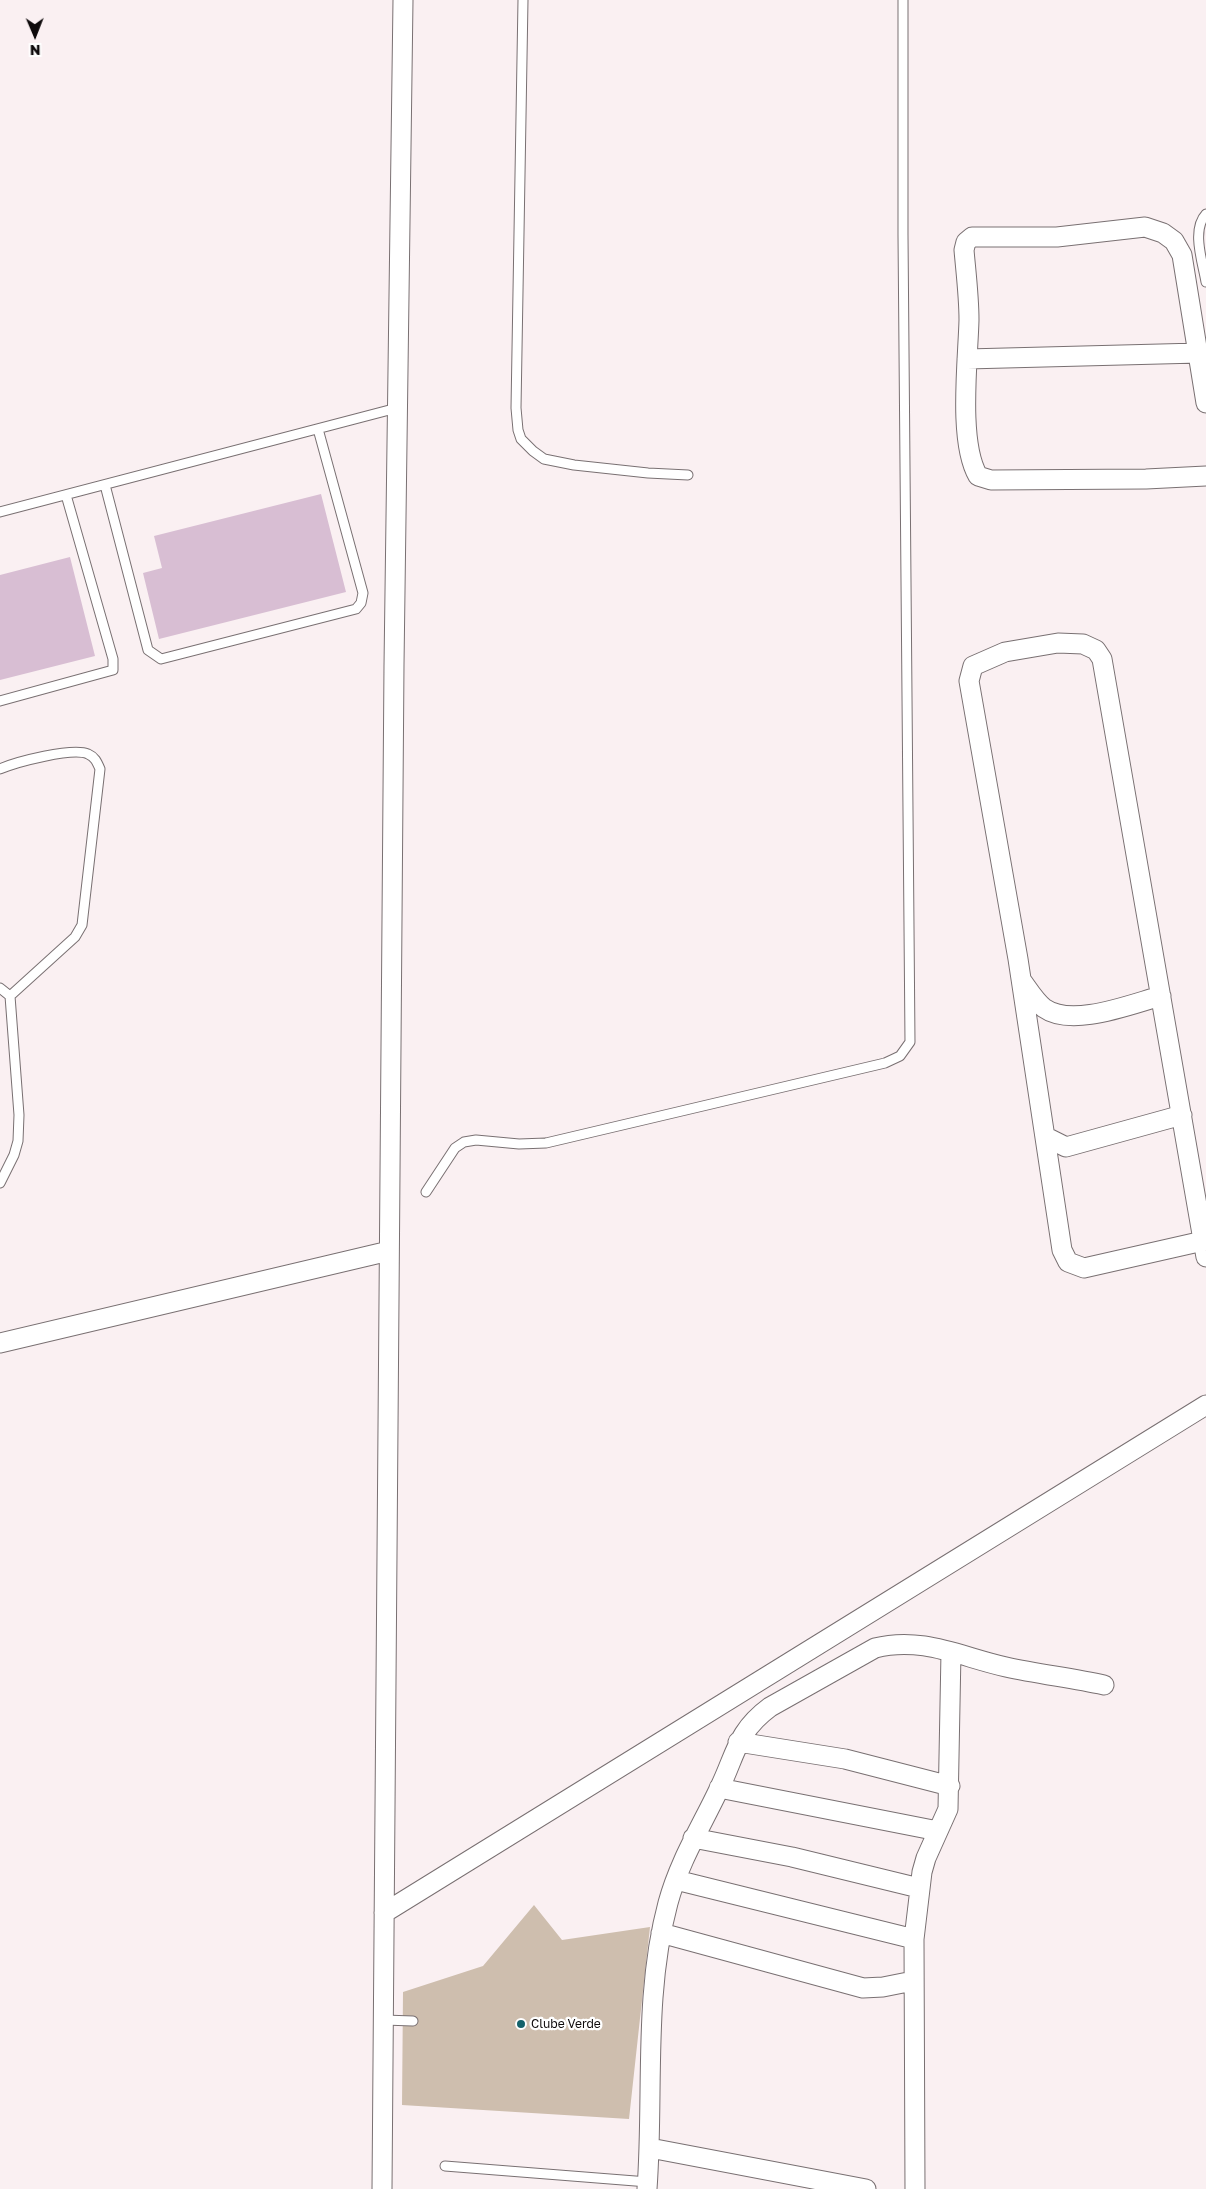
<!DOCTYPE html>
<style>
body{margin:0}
#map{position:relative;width:1206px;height:2189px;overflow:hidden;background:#faf0f2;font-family:"Golos Text",sans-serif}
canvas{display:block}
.north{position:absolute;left:10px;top:10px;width:50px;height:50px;-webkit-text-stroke:4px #fff;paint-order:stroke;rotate:179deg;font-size:14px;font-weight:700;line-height:20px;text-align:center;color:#0e0a0b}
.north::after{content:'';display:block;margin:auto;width:18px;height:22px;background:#0e0a0b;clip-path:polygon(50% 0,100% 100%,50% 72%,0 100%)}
</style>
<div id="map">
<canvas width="1206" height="2189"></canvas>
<div class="north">N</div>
</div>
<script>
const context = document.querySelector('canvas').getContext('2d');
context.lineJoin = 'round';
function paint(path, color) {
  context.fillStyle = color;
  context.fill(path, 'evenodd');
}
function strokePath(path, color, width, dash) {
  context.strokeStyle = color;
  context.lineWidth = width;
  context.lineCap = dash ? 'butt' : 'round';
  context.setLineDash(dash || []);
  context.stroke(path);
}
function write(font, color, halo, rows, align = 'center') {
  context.font = font + ' "Golos Text",sans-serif';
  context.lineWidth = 4.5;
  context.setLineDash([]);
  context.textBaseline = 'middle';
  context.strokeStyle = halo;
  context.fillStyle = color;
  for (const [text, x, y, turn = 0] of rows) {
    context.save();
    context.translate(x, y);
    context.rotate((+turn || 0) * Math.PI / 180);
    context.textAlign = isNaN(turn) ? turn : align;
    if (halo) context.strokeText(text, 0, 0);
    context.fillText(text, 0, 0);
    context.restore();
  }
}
paint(new Path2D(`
 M534,1905L562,1940L650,1927L629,2119L402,2105L403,1992L483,1966Z`), '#cebeae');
paint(new Path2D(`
 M321,494L346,592L159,639L143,573L162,568L154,536Z
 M70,557L95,656L0,680V575Z`), '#d8bed3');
const service = new Path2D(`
 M523,0L516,408L518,430L521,439L533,451L544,459L574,465L648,473L688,475
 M1206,214C1191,230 1203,263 1206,282
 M105,485L148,650L161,659L356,609L361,603L363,593L318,429
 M0,512L397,408
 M0,701L113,670V659L66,495
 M0,769C16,762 73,747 88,754C95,757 97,762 100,769L82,925L75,937L10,996
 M0,988L10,996L19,1115L18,1141L14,1155L0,1183
 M426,1192L455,1148L464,1142L476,1140L519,1144L546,1143L885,1063L900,1056L910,1042L903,235V0
 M384,2020L413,2021
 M445,2166L648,2182`);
const minor = new Path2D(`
 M967,359L1199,353
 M1206,403L1182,255L1174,241L1163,233L1145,227L1057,237H972L966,242L964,250C966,273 969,297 969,320C968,360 958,442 978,476L991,480L1146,479L1206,476
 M1022,981C1028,989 1035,1001 1044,1008C1072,1028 1131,1004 1161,996
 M1046,1137L1066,1147L1182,1115
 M1203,1241L1084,1268L1068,1262L1062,1250L1018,959L969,681L973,666L1005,652L1058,643L1083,644L1096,650L1102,659L1206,1257
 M0,1343L389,1251
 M738,1742L845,1759L950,1786
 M719,1788L938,1831
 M693,1838L792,1857L919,1888
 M676,1880L914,1939
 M384,1913L1206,1405
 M661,1933L863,1988L883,1987L913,1981
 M650,2148L866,2189
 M382,2189L394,665L403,0
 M647,2189C654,2094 643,1996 668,1903C679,1862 701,1827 719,1789C736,1755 736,1732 770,1707L875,1648C922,1636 961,1657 1006,1667C1038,1674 1071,1678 1104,1685
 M915,2189L914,1939L922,1872L926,1858L948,1809L951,1652`);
strokePath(service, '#797072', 11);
strokePath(minor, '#797072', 21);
strokePath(service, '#fff', 9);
strokePath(minor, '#fff', 19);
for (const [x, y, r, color] of [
 [521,2024,5,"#14626b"]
]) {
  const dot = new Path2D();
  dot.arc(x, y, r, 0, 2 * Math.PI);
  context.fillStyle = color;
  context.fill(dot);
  strokePath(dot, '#fff', 2);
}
write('12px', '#0e0a0b', '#fff', [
 ["Clube Verde",531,2024]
], 'left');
</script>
